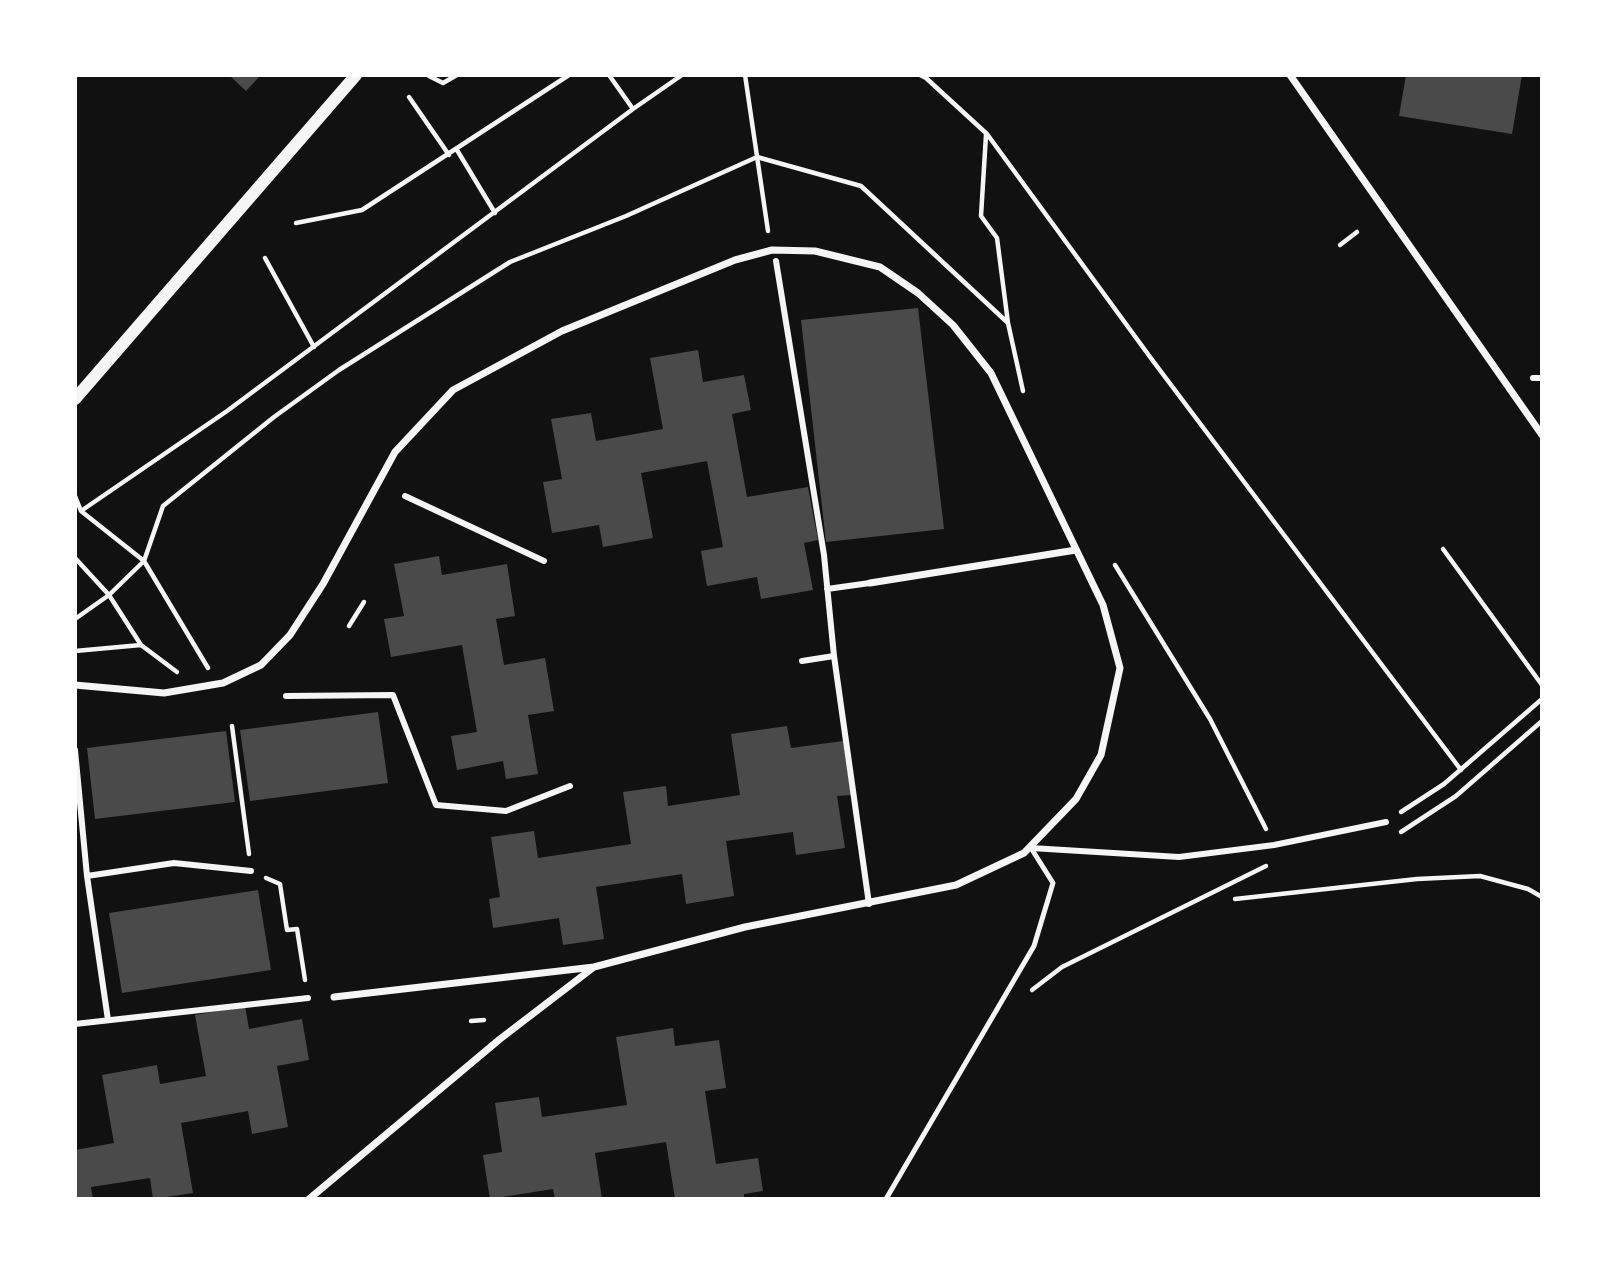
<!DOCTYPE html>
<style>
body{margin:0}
#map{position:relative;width:1617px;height:1274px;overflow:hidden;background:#111;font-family:Arial,sans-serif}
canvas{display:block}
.frame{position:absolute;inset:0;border:77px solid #fff;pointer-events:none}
</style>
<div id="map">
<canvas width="1617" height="1274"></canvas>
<div class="frame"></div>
</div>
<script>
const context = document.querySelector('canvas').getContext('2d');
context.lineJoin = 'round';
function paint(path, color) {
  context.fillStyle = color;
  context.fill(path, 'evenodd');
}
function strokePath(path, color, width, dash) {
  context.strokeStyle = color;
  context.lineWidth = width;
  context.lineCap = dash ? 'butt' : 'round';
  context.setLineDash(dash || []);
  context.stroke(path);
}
paint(new Path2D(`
 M229,75H261L246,91Z
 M1406,75H1522L1512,134L1399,116Z
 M918,308L944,529L826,542L801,320Z
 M698,350L703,382L744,375L751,410L732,414L747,497L808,487L818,540L804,543L813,590L761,599L757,577L707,586L701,551L723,547L707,461L641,473L653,538L603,547L599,525L552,533L543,482L562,479L551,419L591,413L596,441L663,429L650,358Z
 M439,556L442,575L507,564L515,616L496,619L504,665L545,658L554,711L528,715L538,774L506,779L503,761L457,770L451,736L477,732L462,645L391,657L384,619L404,616L394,564Z
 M378,712L388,783L250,801L240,730Z
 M787,726L791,748L843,741L851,795L837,796L845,848L796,855L793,832L726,841L734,896L686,904L682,874L596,887L604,939L563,945L559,918L493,928L489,899L500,897L491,837L534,831L538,858L631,844L623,792L666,786L668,806L740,795L731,734Z
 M226,731L235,802L95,819L87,748Z
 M258,890L271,970L122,993L109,913Z
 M245,1006L249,1029L302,1019L309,1060L277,1066L288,1127L252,1134L248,1111L181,1123L193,1193L153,1199L150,1178L91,1187L93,1199H75V1150L114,1143L102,1075L157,1065L160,1084L206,1076L195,1015Z
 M673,1028L675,1046L719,1040L726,1088L705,1091L716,1164L758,1158L763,1191L744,1194V1199H675L666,1142L595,1153L602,1199H555L553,1189L490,1199L483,1155L502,1152L495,1103L539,1097L542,1117L627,1105L616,1037Z`), '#4a4a4a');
strokePath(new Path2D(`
 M609,75L633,109
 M745,75L768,231
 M920,75L926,78L987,134L1153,361L1461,770
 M429,76L443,83L457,75
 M409,97L449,155
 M986,135L981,216L997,238L1008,323
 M457,150L495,213
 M296,223L362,210L569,75
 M1340,245L1357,232
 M265,258L314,347
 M75,496L81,511L227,411L633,109L682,75
 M81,511L144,561L208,668
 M1443,549L1542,685
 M75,558L109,595L141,645L177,672
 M1115,565L1210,719L1266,829
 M75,619L109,595L144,561L163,506L274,417L339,370L510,262L626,216L757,157L861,186L1008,323L1023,391
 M349,626L364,602
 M75,651L141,645
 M232,726L249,854
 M1401,812L1444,784L1542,699
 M1401,832L1456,796L1542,721
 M266,878L280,884L287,930L297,929L305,980
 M1235,899L1417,879L1480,876L1528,889L1542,897
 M1032,990L1062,967L1266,866
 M471,1021L484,1020`), '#f5f5f5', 4.5);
strokePath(new Path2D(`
 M886,1199L1034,946L1053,883L1031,848`), '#f5f5f5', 5);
strokePath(new Path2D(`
 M776,261L824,555L834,656L869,904
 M1533,378H1542
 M405,496L544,561
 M827,589L870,583
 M802,661L834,656
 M286,696L393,695L436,805L506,811L570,786
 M75,750L87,876L174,863L251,871
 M1031,848L1179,857L1274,845L1386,822
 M87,876L108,1020
 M75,1024L308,998`), '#f5f5f5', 6);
strokePath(new Path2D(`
 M1290,75L1542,435
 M870,583L1076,550
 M75,685L164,693L223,683L261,665L290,635L323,584L395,452L453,390L562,331L735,260L772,250L815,251L880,267L918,293L953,325L991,373L1103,605L1120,668L1101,755L1076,799L1024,853L956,885L745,927L594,967L500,1039L309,1199
 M334,997L594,967`), '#f5f5f5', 7);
strokePath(new Path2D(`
 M75,399L356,75`), '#f5f5f5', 12);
</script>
